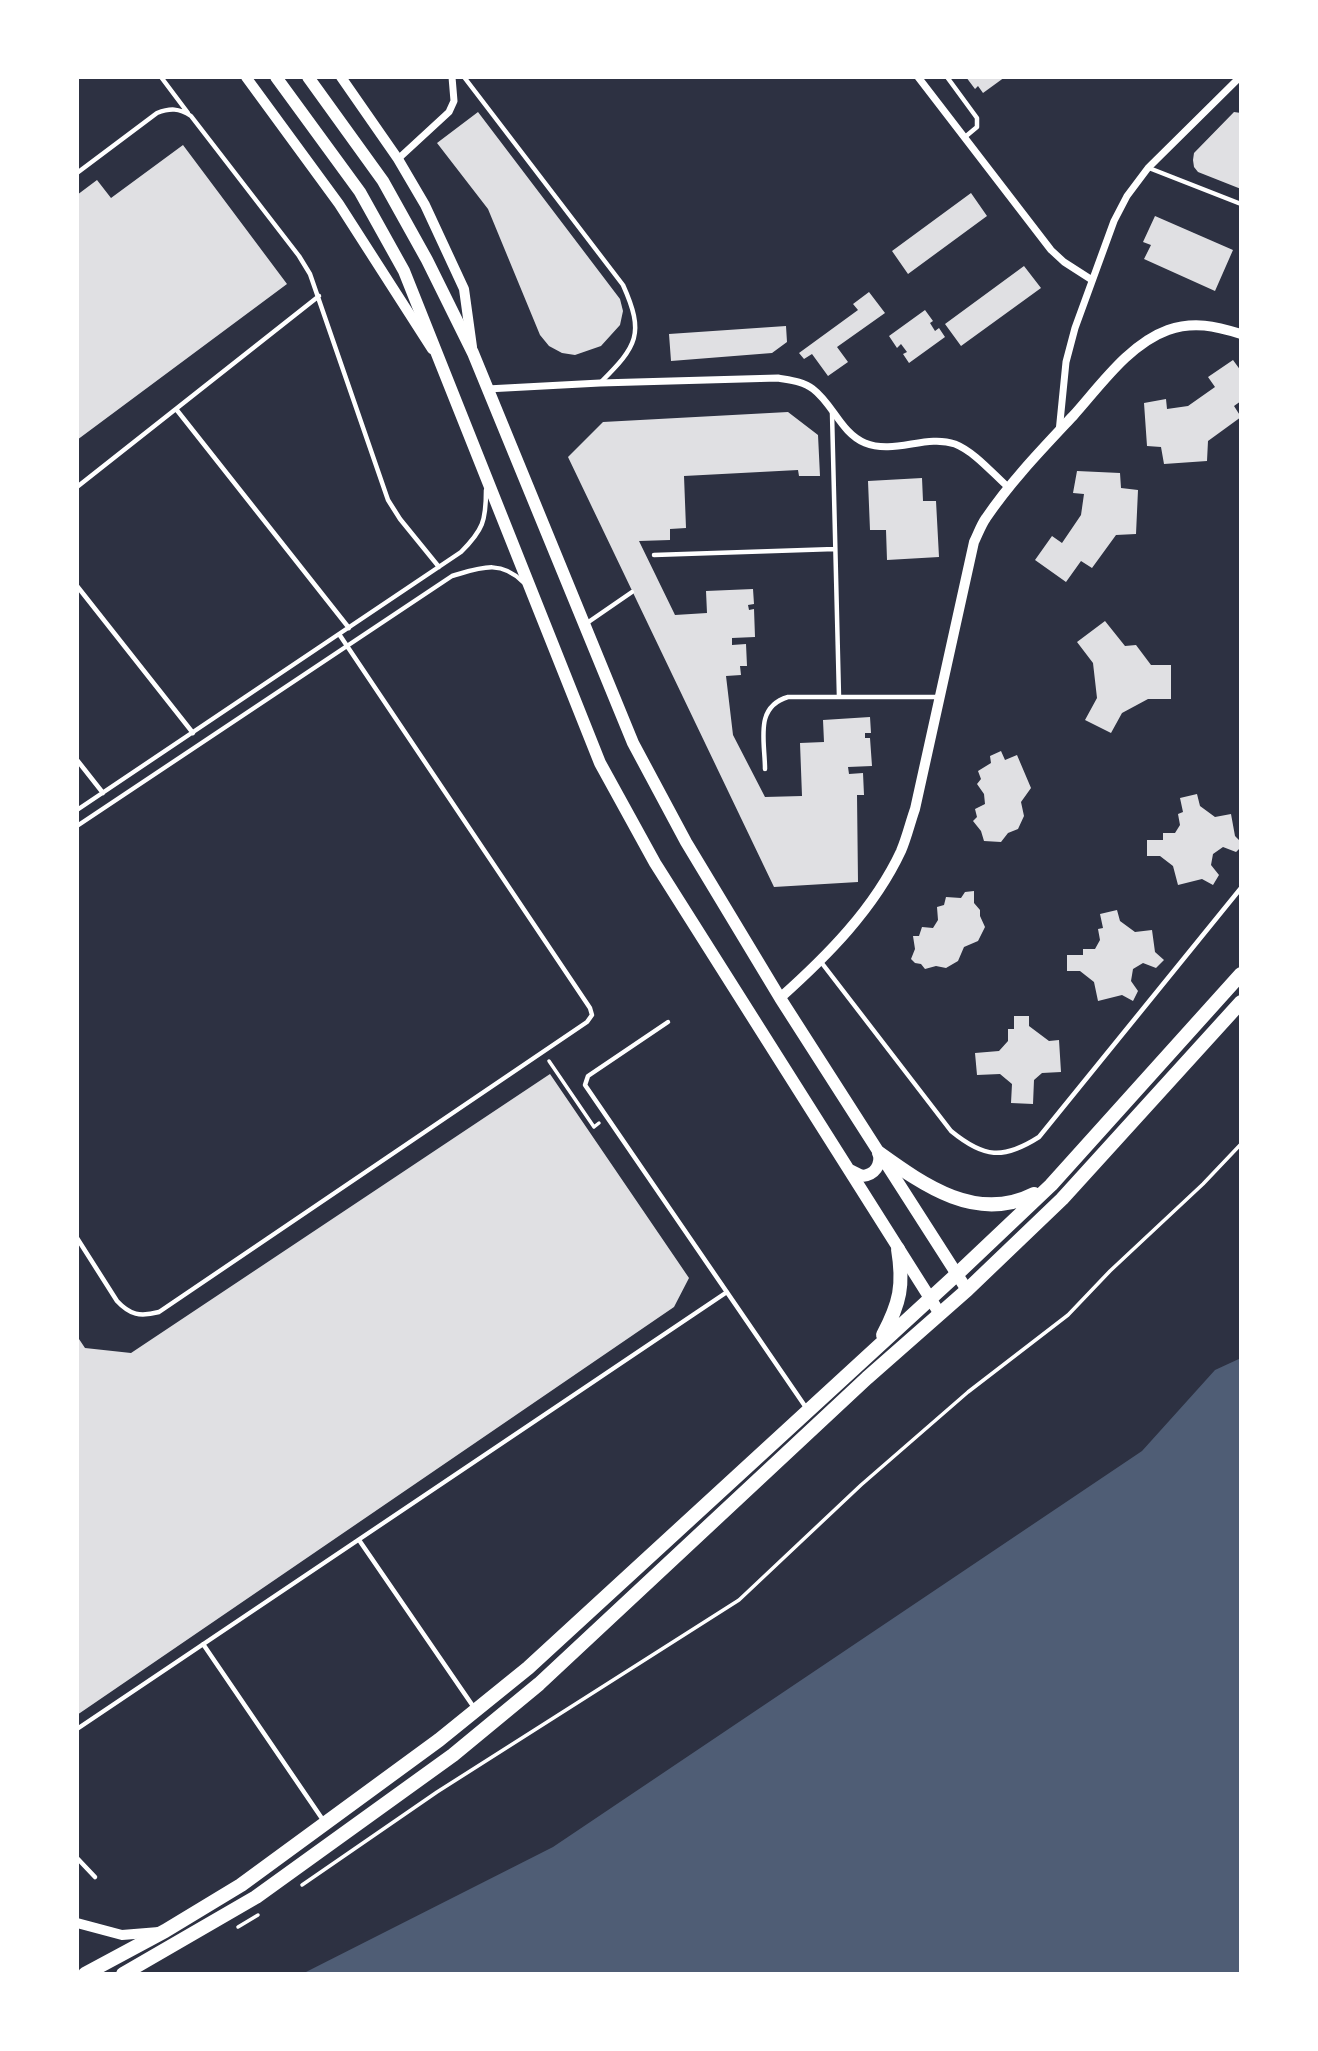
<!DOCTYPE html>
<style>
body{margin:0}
#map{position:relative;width:1318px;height:2051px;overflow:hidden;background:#2d3142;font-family:"Fira Sans",sans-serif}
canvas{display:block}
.frame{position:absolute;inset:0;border:79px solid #fff;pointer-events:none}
</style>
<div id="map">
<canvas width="1318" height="2051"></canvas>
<div class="frame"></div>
</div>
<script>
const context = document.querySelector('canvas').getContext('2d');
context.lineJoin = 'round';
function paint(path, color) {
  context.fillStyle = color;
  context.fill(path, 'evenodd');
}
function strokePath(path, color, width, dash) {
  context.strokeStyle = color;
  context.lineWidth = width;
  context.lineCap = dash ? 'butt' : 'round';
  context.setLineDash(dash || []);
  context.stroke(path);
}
paint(new Path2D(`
 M1241,1358V1974H302L553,1847L1142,1451L1215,1370Z`), '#4f5d75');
paint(new Path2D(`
 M966,77H1005L983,93L978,86L975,89Z
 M478,112L620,299L623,311L620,325L601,346L575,355L562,353L549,346L540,335L488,209L437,143Z
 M1234,112L1241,113V189L1198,172L1194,167L1193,160L1194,153Z
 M183,145L287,284L77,440V195L97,180L111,198Z
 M971,193L987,216L908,274L892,251Z
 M1155,216L1233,250L1215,291L1144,259L1151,245L1143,242Z
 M1024,266L1041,288L961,346L945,324Z
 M869,292L885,313L837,347L848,362L828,376L812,354L804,359L799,353L858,310L853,304Z
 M925,310L933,321L930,323L935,331L939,328L945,337L909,363L903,354L907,352L901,344L897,348L889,336Z
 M786,326L787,342L772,353L671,361L669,334Z
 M1233,360L1241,371V401L1234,406L1241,417L1208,441L1207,461L1164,464L1161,447L1147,446L1144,403L1166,399L1167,409L1188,406L1215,387L1208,377Z
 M788,412L818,435L820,476H799L798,470L684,476L686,528L670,529V540L639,541L675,615L707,613L706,591L753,589L754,604L748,605L749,610L754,609L755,637L732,638V645L746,644L747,666H740L741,675L726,676L733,735L765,797L802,796L800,743L824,742L823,720L870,717L871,733H865V738H870L872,766L848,767L849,774L863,773L864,795H857L858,882L774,887L568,457L603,422Z
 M1077,471L1120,473L1121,488L1138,490L1136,534L1116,535L1092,568L1081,561L1066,582L1035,560L1052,536L1062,543L1081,515L1084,494L1073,493Z
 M922,478L923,501H936L939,557L887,560L886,530H870L868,481Z
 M1105,621L1125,646L1136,645L1151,665H1171V699H1148L1122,713L1111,733L1085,720L1097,698L1093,663L1077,642Z
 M1001,751L1005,760L1017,755L1031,788L1021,802L1024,816L1018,829L1008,833L1001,842L984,841L981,831L973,821L977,817L975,809L985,804L984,794L977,784L981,779L978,771L991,763L990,756Z
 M1197,794L1200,806L1215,817L1231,814L1235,836L1241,842V847L1236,852L1223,847L1213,854L1211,865L1219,875L1213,885L1202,879L1178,885L1173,866L1160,856H1147V840H1163V833H1175L1180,825L1178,814L1183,812L1180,798Z
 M974,891V903L980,910V916L985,927L978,941L964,947L958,961L946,968L936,966L925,969L921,964L915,963L911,959L915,949L913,936H919L922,927L933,928L938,920L937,907L944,905L946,897L961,898L965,892Z
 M1117,910L1120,921L1135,932L1152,930L1155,952L1164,960L1156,968L1143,963L1133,969L1131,981L1138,991L1133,1001L1122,995L1098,1001L1094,982L1080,971H1067V955H1083V949H1095L1100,940L1098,929L1103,928L1100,914Z
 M1014,1016H1029V1026L1049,1041L1059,1040L1061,1072L1042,1073L1034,1080L1033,1104L1011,1103L1012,1084L1000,1074L977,1075L975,1053L999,1051L1008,1041V1029H1014Z
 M550,1074L689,1278L674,1307L77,1715V1336L85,1348L131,1353Z`), '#e0e0e3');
strokePath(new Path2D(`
 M549,1061L594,1127L599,1123
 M302,1885L437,1792L739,1600L861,1485L968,1392L1068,1315L1110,1271L1203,1184L1241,1144
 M238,1927L258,1915`), '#fff', 3.5);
strokePath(new Path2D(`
 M161,77L188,113
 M464,77L623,285C645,334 637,346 601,382
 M947,77L977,118V127L965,137
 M1149,168L1241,204
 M77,173L157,113C170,108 179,108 191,116L299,256L310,274L388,500L400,519L439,567
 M176,409L349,628
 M832,413L839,697
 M77,487L319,296
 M654,555L835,549
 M77,586L193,733
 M587,623L632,592
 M77,760L103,793
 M765,769C765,741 754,707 788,697H940
 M77,810L461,552C483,530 486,521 486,490
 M77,826L452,576C480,568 500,559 523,582
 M821,962L951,1131C984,1158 1003,1160 1039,1137L1241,888
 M668,1022L588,1076L585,1085L807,1409
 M77,1238L117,1301C130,1315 140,1317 159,1312L587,1022L592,1015L590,1008L339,634
 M359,1540L475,1709
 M203,1644L323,1820
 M77,1729L727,1292
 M77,1858L95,1877`), '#fff', 4.5);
strokePath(new Path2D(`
 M918,77L1051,250L1064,262L1092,280
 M398,159L449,112L454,101L452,77
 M487,389L600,383L778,378C789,380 803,381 813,389C833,404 841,433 865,443C894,455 926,434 955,444C975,452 993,474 1009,488
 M1059,432L1066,362L1075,328L1114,221L1127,196L1148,168L1240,77`), '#fff', 7);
strokePath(new Path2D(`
 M246,77L339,204L432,349
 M341,77L398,159L425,205L464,289L472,347
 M780,998C827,956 874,909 901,851C907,837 910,823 915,809L974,542C978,534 981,525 986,518C1011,481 1043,448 1073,416C1100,386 1129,344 1168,330C1194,321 1215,326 1241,334
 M77,1923L122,1935L159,1932`), '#fff', 10);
strokePath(new Path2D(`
 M276,77L360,192L404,271L600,763L655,863L940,1314
 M308,77L383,181L427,260L473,353L633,743L686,842L780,998L967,1290
 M850,1170L862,1176C875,1175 881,1165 879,1153`), '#fff', 12);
strokePath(new Path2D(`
 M879,1153C925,1186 977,1223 1034,1194
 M883,1335C900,1303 904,1285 898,1249
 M85,1974L165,1931L241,1885L439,1740L528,1668L956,1275L1051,1185L1241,974
 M123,1974L256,1897L453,1755L539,1684L867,1378L967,1290L1062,1199L1241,1002`), '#fff', 14);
</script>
